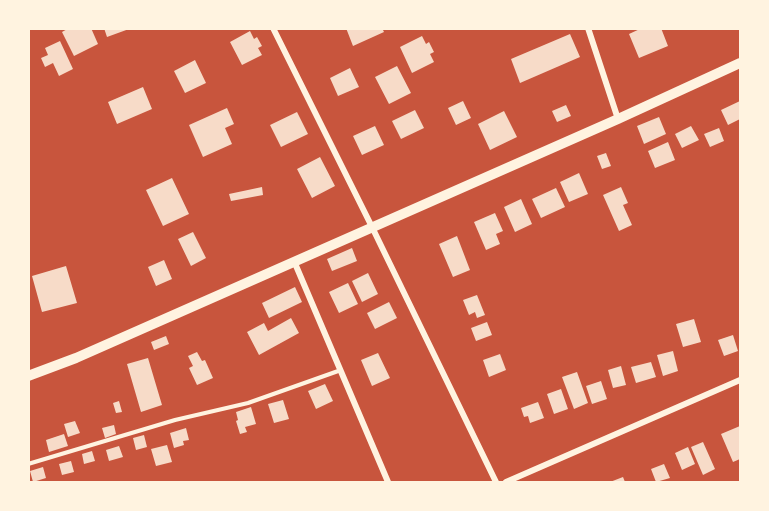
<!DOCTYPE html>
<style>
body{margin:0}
#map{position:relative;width:769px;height:511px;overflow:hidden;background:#c8553d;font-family:"Alegreya Sans",sans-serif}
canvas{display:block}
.frame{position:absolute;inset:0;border:30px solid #fff3e0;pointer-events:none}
</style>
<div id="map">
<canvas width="769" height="511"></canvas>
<div class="frame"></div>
</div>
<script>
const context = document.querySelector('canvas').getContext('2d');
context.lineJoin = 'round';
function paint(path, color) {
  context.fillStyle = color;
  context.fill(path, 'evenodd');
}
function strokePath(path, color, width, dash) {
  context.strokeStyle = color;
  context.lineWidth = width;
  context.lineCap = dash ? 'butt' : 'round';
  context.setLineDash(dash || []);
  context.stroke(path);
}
paint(new Path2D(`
 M69,28H91L98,44L74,56L62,32Z
 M104,28H129V29L107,37Z
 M346,28H382L384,32L353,46Z
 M642,28H661L668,46L639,58L629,34Z
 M250,31L254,39L257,37L262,46L258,48L262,55L242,65L230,42Z
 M570,34L580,57L520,83L511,59Z
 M422,36L426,44L429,42L434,52L430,54L434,62L412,73L400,47Z
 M60,41L73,69L59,76L53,63L45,67L41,58L48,55L45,48Z
 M195,60L206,83L185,93L174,71Z
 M397,66L411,93L389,104L375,77Z
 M350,68L359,87L338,96L330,78Z
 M143,87L152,109L117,124L108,102Z
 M463,101L471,118L456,125L448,108Z
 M740,101V119L728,125L721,110Z
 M566,105L571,116L557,122L552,111Z
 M227,108L234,124L225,128L232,144L203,157L189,125Z
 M415,110L424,128L401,139L392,121Z
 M504,111L517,137L490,150L478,124Z
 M297,112L308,134L281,147L270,125Z
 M659,117L666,134L644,144L637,126Z
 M375,126L384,145L362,155L353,136Z
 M691,126L699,140L682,148L675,134Z
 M719,128L724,141L710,147L704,134Z
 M668,142L675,160L655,168L648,151Z
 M606,153L611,166L602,169L597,156Z
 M320,157L335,186L312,198L297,169Z
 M579,173L588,194L569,202L560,182Z
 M172,178L189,214L163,226L146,190Z
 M262,187L263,195L231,201L229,194Z
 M621,187L628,203L623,205L632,225L619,231L603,195Z
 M556,188L565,207L541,218L532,199Z
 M521,199L532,224L515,232L504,207Z
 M495,213L503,231L496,234L500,244L486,250L474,222Z
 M193,232L206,258L191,266L178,239Z
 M457,236L470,270L453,277L439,244Z
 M352,248L357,261L332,271L327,259Z
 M164,260L172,279L156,286L148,267Z
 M66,266L77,303L42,312L32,276Z
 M368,273L378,294L362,302L352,281Z
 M348,283L358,304L339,313L329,292Z
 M295,287L302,302L269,318L262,303Z
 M477,295L485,315L477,318L475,312L469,315L463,300Z
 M389,302L397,318L375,329L367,313Z
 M291,318L299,333L259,355L247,332L264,323L268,331Z
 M694,319L701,342L683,347L676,324Z
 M487,322L492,335L476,341L471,328Z
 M733,335L738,351L724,356L718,340Z
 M166,336L169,344L154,350L151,342Z
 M673,351L678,371L663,376L657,355Z
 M197,352L202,361L205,360L213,378L197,385L189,368L193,366L188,356Z
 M378,353L390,378L372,386L361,360Z
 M500,354L506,370L489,377L483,360Z
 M148,358L162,405L141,412L127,364Z
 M651,362L656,377L636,383L631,367Z
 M621,366L626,385L613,388L608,370Z
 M577,372L588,403L574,409L562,377Z
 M601,381L607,399L592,404L586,386Z
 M325,384L333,401L316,409L308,391Z
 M561,389L568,409L554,414L547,394Z
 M283,400L289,419L274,423L268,404Z
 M119,401L122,412L116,413L113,403Z
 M538,402L544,418L530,423L528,416L524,417L521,408Z
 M251,407L256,424L245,427L247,432L240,434L236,421L238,420L236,412Z
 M75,421L80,433L68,437L64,424Z
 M114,425L116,434L105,438L102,428Z
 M740,426V459L733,462L721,434Z
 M186,428L189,440L183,441L184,445L174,448L170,433Z
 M64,434L68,446L49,452L46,440Z
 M144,435L147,447L136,450L133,438Z
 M703,442L715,469L703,475L691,447Z
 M167,445L172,462L156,466L151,449Z
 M119,446L123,457L109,461L106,450Z
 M688,447L695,464L682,470L675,453Z
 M92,451L95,461L84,464L82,454Z
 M71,461L74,472L62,475L59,464Z
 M664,464L670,478L656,482L651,469Z
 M43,467L46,478L33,482L30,471Z
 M623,477L625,482H610Z`), '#f7dbc8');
strokePath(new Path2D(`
 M28,464L175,420L248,403L341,370`), '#fff3e0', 4);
strokePath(new Path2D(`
 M273,28L372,227L496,482
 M588,28L618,119
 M294,261L388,482
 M506,482L740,380`), '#fff3e0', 6);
strokePath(new Path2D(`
 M28,376L76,358L618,119L740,63`), '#fff3e0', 10);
</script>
